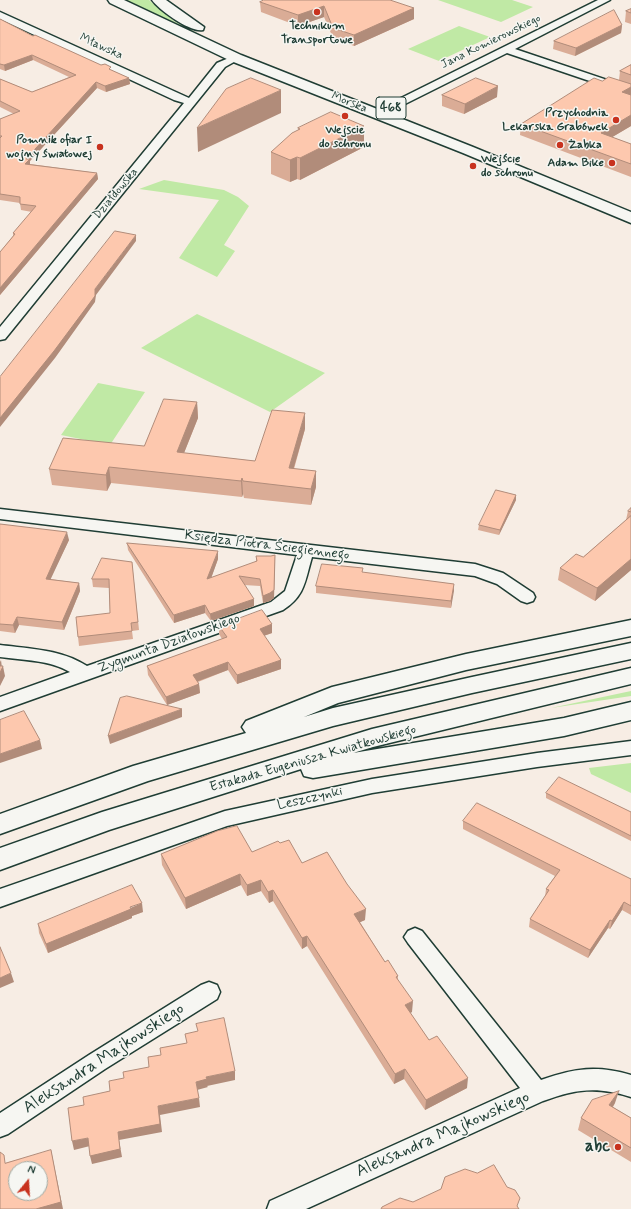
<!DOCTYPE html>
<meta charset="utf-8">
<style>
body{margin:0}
#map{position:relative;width:631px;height:1209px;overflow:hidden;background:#f7ede4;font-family:Mynerve,sans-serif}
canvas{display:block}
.north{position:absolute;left:8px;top:1161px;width:40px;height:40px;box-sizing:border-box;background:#f6f6f2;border:1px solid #a0aca6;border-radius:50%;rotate:18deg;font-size:11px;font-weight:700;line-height:16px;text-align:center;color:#1f3d34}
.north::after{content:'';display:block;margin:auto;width:14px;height:18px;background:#c8321e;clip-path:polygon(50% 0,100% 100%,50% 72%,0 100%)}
</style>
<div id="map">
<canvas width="631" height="1209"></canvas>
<div class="north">N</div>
</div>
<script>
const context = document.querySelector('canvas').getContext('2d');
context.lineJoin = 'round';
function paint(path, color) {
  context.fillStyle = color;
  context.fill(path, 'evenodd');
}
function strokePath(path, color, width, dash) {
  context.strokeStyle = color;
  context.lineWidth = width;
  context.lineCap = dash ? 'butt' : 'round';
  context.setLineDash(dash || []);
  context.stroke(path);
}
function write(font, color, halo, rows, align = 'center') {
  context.font = font + ' Mynerve,sans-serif';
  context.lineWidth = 3;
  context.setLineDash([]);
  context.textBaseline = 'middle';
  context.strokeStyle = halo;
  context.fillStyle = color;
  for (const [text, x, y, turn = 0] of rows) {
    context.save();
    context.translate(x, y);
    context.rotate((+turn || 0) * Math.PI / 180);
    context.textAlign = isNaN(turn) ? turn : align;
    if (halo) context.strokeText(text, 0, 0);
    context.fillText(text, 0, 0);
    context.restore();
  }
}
paint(new Path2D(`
 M125,0H149L174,21L205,37L201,38Z
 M438,0H512L533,7L501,22Z
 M459,26L490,37L439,61L408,49Z
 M164,180L224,190L238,197L249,206L224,245L235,251L217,277L179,258L219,200L139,189Z
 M197,314L325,373L270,412L141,348Z
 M98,383L145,392L110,445L61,435Z
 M631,691V696L551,708Z
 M631,763V793L591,774L589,768Z`), '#c0e9a5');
const street = new Path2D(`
 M598,0H610L515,49L631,88V95L507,53L393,110L389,111L384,108L385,106Z
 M0,12L189,98L217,63L236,55L241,58L225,67L5,339L0,340V327L184,103L174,100L0,19Z
 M0,509L475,564L503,573L533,593L535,597L533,601L527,603L521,601L497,584L475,576L312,557C305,581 305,596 283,610L0,711V697L70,672C50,660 23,660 0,657V645C31,649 60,649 87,666L271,602L285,591L297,555L0,519Z
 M631,741V755L537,767L372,793L227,826L0,907V889L225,811L372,779L537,753Z
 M415,928L422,931L541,1080C575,1068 597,1065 631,1075V1097C597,1086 576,1089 543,1101L306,1209H267L270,1201L520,1088L408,943L404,937L408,931Z
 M209,982L217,985L220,992L217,999L105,1069L8,1134L0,1137V1113L89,1055L201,985Z`);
const primary = new Path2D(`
 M108,0H124L241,55L473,147L631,212V223L463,153L231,61L110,3Z
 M152,0H166L204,27L203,30C191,33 159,10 152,0Z`);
const highway = new Path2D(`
 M631,620V636L466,670L338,703L304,717L333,708L472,677L631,643V659L472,693L333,726L148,781L0,834V814L133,766L246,733L242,727L246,721L332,687L466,654Z
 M631,668V684L373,747L353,753L564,718L631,702V720L564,736L313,778L304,776L301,769L109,830L0,870V848L102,812L372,729Z`);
strokePath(street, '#1f3d34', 3);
strokePath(primary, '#1f3d34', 3);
strokePath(highway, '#1f3d34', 3);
paint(street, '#f6f6f2');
paint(primary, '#f6f6f2');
paint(highway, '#f6f6f2');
paint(new Path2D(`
 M260,2L414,8V19L354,46L333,38L324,17L298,26L261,12Z
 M631,9V24L625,22L626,11Z
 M0,19L33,36L129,78L130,84L106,92L97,88L30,161V164L97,173L98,179L0,295V252L13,236V233L32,212L21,210L20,203L0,200V119L14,114L0,107V79L32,92L69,77L33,60L5,71L0,69Z
 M622,25L621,33L575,56L553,49L554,41Z
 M631,65V126L612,137L631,144V177L520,135L521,124L602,81L619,80L620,71Z
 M442,95L497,97L464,114L442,106Z
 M298,128L364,147L300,180L297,179L290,182L271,174V152L298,130Z
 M197,402L198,418L184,453L255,461L305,429L294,469L316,471V487L311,505L244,498L243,494L242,497L111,483L107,491L52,485L49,469L144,446Z
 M516,495V500L499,535L478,530L479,525Z
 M631,508V570L595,601L558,580L560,568L583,557L626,520L628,511Z
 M0,524L69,540L50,579L79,583L80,591L64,630L19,625L15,633L0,631Z
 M127,543L218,559L211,578L256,562V556H271L275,555L274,598L270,601L263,603L260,586L244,585L254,606L211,621L205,613L174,623L128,550Z
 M132,562L139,630L132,631L133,639L79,646L78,637L110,613L109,588L93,587L92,579Z
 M363,573L454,584L451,608L316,593V586Z
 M272,624V633L264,636L281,660V669L237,684L228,670L198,682L199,684L200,693L167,705L148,675L147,666L222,639L219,634V626Z
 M546,793L631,812V841L546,798Z
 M463,821L631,879V915L622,910L610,929L608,928L588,958L529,927L530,919L545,897L546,889L555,876L463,829Z
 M280,843L302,863L365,920L360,922L385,962L398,976V980L412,1012L410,1013L429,1040L467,1088L425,1110L404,1079L394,1084L307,946L302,949L273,901L269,903L261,891L247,896L241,885L186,909L162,865L161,854L252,852Z
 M143,912L132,916V918L48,953L39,933L38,924Z
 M615,1103L613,1107L631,1118V1162L578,1130L581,1118Z`), '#daac96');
paint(new Path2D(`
 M324,6V17L298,26V15Z
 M414,8V19L354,46V35Z
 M622,25L621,33L575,56L576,48Z
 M32,55L33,60L5,71L4,65Z
 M129,78L130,84L106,92L105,86Z
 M96,82L97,88L30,161V165L25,164L26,159Z
 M498,86L497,97L464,114L465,104Z
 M631,87V97L622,92Z
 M281,90V113L198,152L197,128Z
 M631,115V126L599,145L601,133Z
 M364,126V147L300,180V158Z
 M297,157V179L290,182V160Z
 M97,173L98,179L0,295V288Z
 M136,235V241L96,295L95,302L55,358L0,427V418L95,289Z
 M197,402L198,418L178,468L177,452Z
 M305,413V429L289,484V468Z
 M109,467L111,483L107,491L106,475Z
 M316,471V487L311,505V489Z
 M242,478L243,494L242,497L241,481Z
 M516,495V500L499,535L500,530Z
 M67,532L69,540L47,587L46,579Z
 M218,551V559L208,587L207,579Z
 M275,555L274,598L270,601L263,603V596Z
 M631,559V570L595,601L597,588Z
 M79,583L80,591L64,630L62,622Z
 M454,584V591L451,608V601Z
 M254,599V606L211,621L210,614Z
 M205,605V613L174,623V615Z
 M17,617L19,625L15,633L13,625Z
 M272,624V633L260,637V629Z
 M1,660L2,668L3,666L5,676L0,686V662Z
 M281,660V669L237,684V675Z
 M228,662V670L193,683V675Z
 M199,684L200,693L167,705L166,697Z
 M182,709V717L110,744L108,736Z
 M40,740L42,749L0,763V754Z
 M240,874L241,885L186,909L185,898Z
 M261,880V891L247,896V885Z
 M273,890V901L269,903L268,892Z
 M624,902L622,910L610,929L612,921Z
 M142,903L143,912L132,916V918L48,953L46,944Z
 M366,909L365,920L354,925V914Z
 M610,920L608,928L588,958L590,950Z
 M307,936V946L302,949V938Z
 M11,973L14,982L0,988V978Z
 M413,1001L412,1012L404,1016L405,1005Z
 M405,1069L404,1079L394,1084L395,1074Z
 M235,1071V1080L207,1086L208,1087L197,1090L196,1082L206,1077Z
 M468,1078L467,1088L425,1110L426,1100Z
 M619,1091L615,1103L606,1117L609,1105Z
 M199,1098L200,1107L160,1115L162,1132L119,1140L122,1157L92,1164L90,1156L118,1132L158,1106Z
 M88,1138L90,1146L74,1150L72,1141Z
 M51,1150L63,1209H36Z`), '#b18c7a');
const building = new Path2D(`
 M264,0H390L414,8L354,35L333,28L324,6L298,15L260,2Z
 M631,9V13L626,11Z
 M614,10L622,25L576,48L554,41Z
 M0,19L33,36L35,35L101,65L105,64L111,67L109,69L129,78L105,86L96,82L26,159H30L25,164L97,173L0,288V252L15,234L13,233L36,206L20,204V197L0,194V138L2,136H0V119L20,111L0,101V79L32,92L76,75L32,55L4,65L0,64Z
 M631,65V75L620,71Z
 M609,77L631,84V87L622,92L631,95V115L601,133L631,144V164L521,124L594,78L602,81Z
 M251,78L281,90L197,128L226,89Z
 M476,78L498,86L465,104L442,95Z
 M331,112L364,126L300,158L297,157L290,160L271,152L292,133L300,129L298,128Z
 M115,231L136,235L95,289V296L54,351L0,418V377Z
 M164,399L197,402L177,452L255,461L272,410L305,413L289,468L316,471L311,489L243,481L242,478L241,481L109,467L106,475L49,469L63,438L144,446Z
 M496,490L516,495L500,530L479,525Z
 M631,508V512L628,511Z
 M631,516V559L597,588L560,568L576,554L583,557Z
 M0,524L67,532L46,579L79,583L62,622L17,617L13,625L0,624Z
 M127,543L218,551L207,579L257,561L256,556H271L275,555L274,590L270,593L263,596L260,579L239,576L254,599L210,614L205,605L174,615Z
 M102,558L132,562L138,622L131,623L132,631L78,637L76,617L110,613L109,579H92Z
 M322,564L363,568L362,572L454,584L451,601L316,586Z
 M262,610L272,624L260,629L281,660L237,675L228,662L193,675L199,684L166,697L147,666L227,637L219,626Z
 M0,666H3L0,673Z
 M127,696L182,709L108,736L120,698Z
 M24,711L40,740L0,754V720Z
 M559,777L631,812V836L546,793Z
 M477,803L631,879V906L624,902L612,921L610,920L590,950L530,919L549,890L546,889L560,870L463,821Z
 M237,826L252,852L278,841L280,843L289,840L302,863L327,852L347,884L366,909L354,914L385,962L388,960L398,976L396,977L413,1001L405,1005L429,1040L437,1036L468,1078L426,1100L405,1069L395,1074L307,936L302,938L273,890L268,892L261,880L247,885L240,874L185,898L161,854L217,831Z
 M132,885L142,903L130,907L131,909L46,944L38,924Z
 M0,947L11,973L0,978Z
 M224,1018L235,1071L206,1077L207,1079L196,1082L199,1098L158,1106L160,1124L118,1132L120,1149L90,1156L88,1138L72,1141L68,1108L84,1105L83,1097L110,1091L109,1081L124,1078L123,1072L149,1067L148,1057L161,1055L160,1048L187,1043L185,1034L198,1031L196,1024Z
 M619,1091L609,1105L631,1118V1148L581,1118L592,1100Z
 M51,1150L61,1202L36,1209H0V1152L4,1155L5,1163ZM16,1169H40V1193H16Z
 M494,1165L507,1187L515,1190L520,1198L517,1206L519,1209H381L382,1207L400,1198L413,1202L441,1189L445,1177L465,1169L477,1173Z`);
paint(building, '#fdc8ae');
strokePath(building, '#b18c7a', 1);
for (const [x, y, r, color] of [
 [317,12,4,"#c8321e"],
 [345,116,4,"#c8321e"],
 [616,120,4,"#c8321e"],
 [560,145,4,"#c8321e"],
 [100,147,4,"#c8321e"],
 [612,163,4,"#c8321e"],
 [473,166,4,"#c8321e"],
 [618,1147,4,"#c8321e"]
]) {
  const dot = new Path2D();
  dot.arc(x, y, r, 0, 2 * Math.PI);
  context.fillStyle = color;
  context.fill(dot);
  strokePath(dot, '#f6f6f2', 1.5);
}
write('bold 12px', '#1f3d34', '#f6f6f2', [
 ["Technikum",317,26,"center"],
 ["Transportowe",317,40,"center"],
 ["Przychodnia",608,113],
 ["Lekarska Grabówek",608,127],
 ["Wejscie",345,130,"center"],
 ["do schronu",345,144,"center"],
 ["Pomnik ofiar I",92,140],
 ["wojny światowej",92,154],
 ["Żabka",568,145,"left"],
 ["Wejście",481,159,"left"],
 ["do schronu",481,173,"left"],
 ["Adam Bike",604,163]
], 'right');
write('12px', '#1f3d34', '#f6f6f2', [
 ["Jana Komierowskiego",491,42,-26],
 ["Mławska",101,47,25],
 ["Morska",349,103,22],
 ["Działdowska",116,194,-50]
]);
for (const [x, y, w] of [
 [391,108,30]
]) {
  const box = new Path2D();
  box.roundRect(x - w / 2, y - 11, w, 22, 3);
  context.fillStyle = '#f6f6f2';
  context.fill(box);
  strokePath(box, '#1f3d34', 1);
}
write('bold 13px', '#1f3d34', null, [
 ["468",391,108]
]);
write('14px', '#1f3d34', '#f6f6f2', [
 ["Księdza Piotra Ściegiennego",267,546,7],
 ["Zygmunta Działowskiego",169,644,-20],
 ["Estakada Eugeniusza Kwiatkowskiego",313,759,-16],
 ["Leszczynki",310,799,-13]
]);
write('17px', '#1f3d34', '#f6f6f2', [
 ["Aleksandra Majkowskiego",104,1059,-33],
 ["Aleksandra Majkowskiego",443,1135,-24]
]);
write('bold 17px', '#1f3d34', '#f6f6f2', [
 ["abc",610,1147]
], 'right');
</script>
